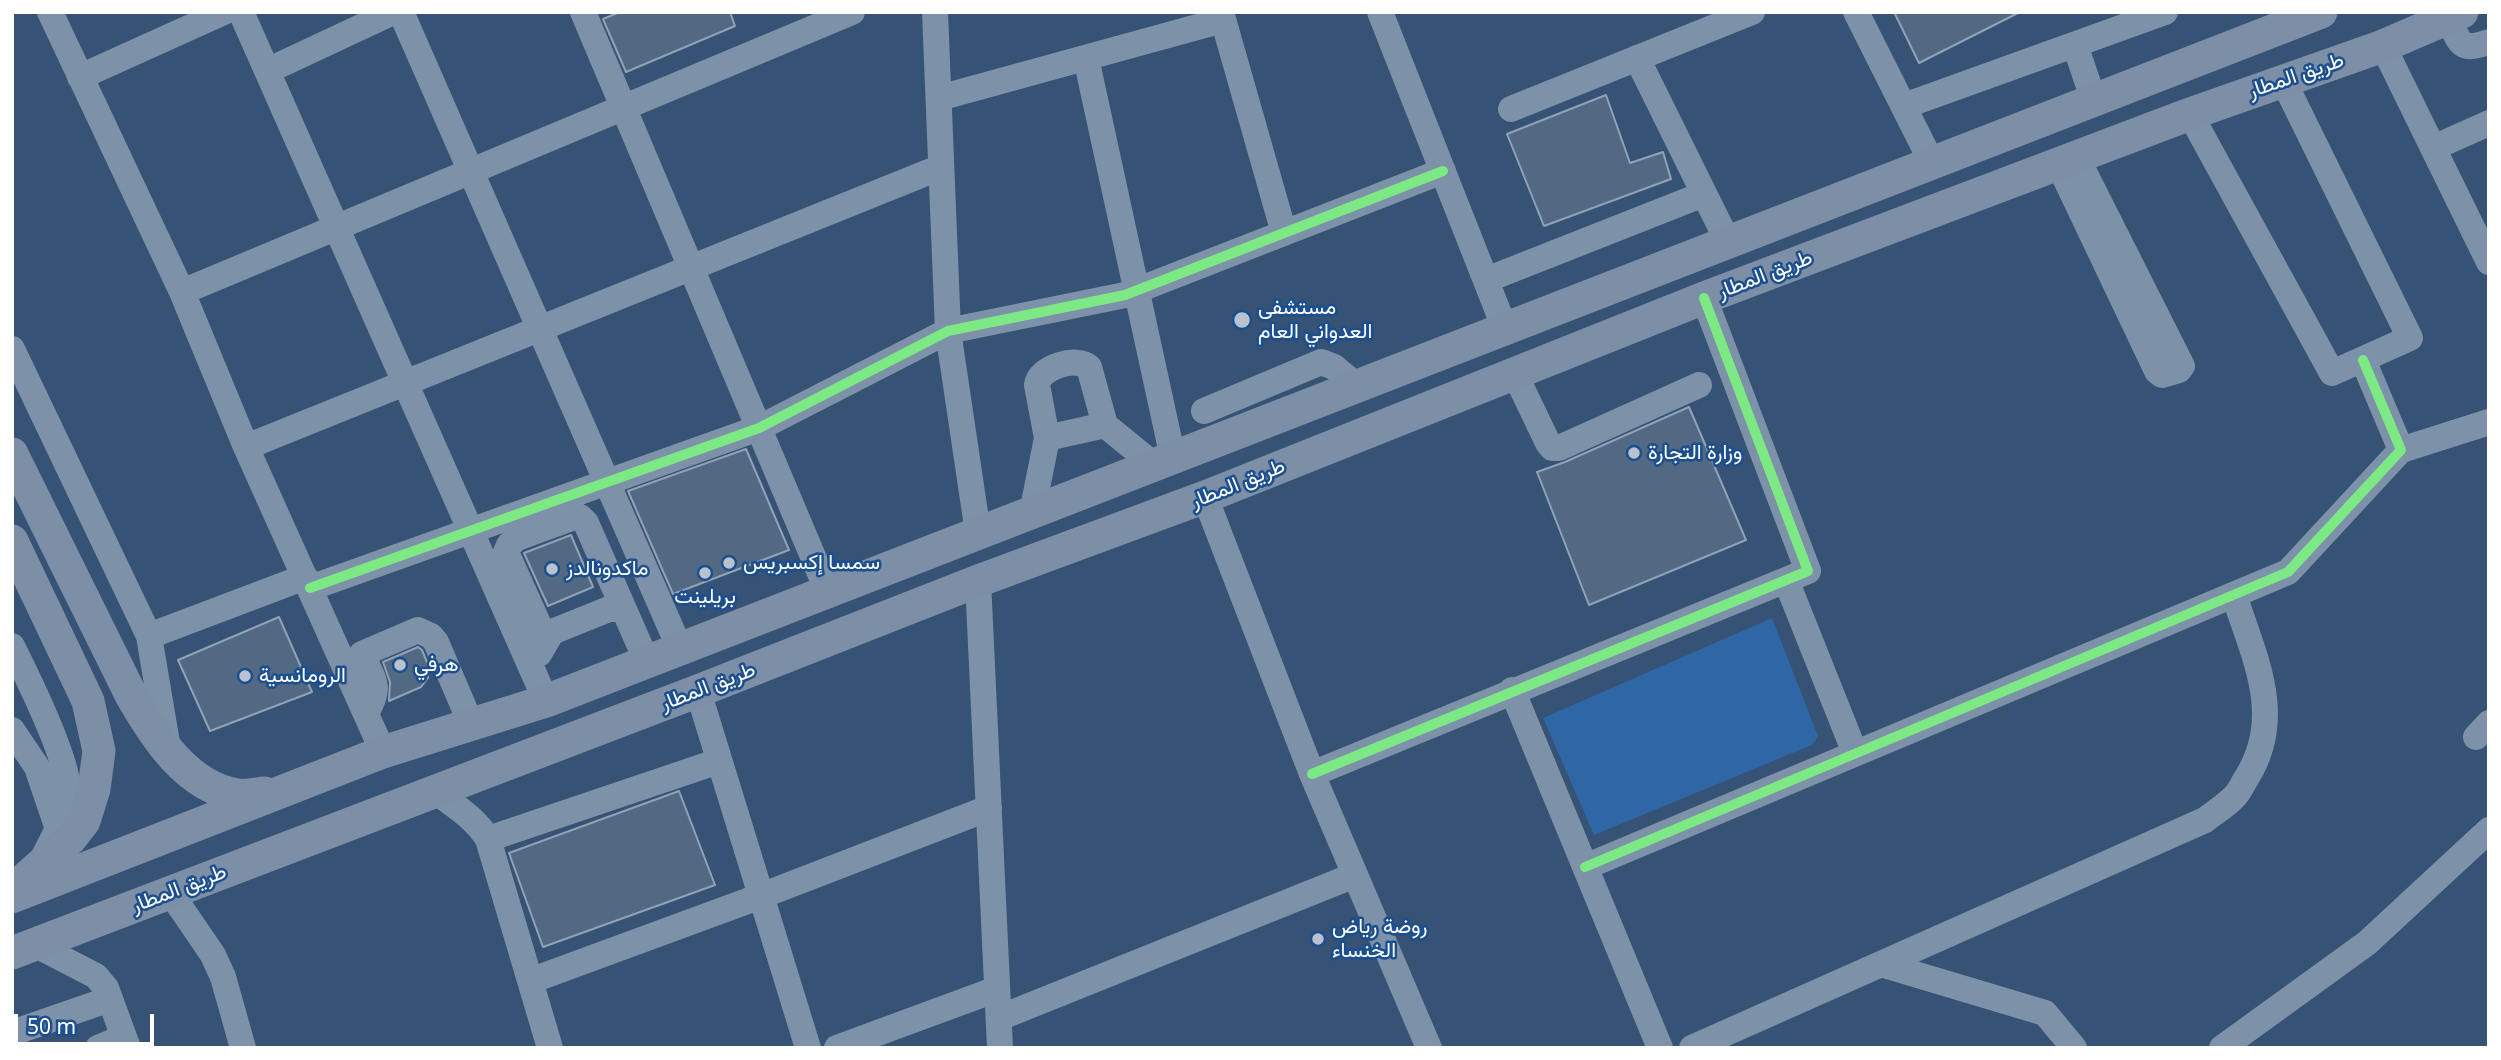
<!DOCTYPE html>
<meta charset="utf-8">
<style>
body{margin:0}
#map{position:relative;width:2501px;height:1060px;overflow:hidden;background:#365274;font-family:"Noto Sans",sans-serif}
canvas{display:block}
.frame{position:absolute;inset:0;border:14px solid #fff;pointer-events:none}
.scale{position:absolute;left:14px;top:1014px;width:140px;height:32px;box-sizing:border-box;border:4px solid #fff;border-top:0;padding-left:9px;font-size:21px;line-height:24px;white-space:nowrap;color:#fff;-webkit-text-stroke:5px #1b4f8f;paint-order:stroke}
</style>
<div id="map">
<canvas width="2501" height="1060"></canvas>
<div class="frame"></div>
<div class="scale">50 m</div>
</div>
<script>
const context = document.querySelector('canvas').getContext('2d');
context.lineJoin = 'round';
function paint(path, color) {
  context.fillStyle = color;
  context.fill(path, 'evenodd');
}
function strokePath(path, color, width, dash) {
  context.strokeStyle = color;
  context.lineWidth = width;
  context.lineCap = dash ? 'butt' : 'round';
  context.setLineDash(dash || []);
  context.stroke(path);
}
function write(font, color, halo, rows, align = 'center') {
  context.font = font + ' "Noto Sans",Vazirmatn,sans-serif';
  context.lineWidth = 5;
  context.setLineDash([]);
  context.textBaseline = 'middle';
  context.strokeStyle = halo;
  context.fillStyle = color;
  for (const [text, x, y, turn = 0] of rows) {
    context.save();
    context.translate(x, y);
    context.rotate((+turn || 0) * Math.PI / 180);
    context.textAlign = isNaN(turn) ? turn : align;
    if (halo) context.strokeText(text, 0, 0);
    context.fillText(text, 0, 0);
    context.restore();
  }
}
paint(new Path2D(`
 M1772,618L1818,736L1812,745L1594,835L1543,718Z`), '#2f66a5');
const building = new Path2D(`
 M620,12H730L735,26L626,72L603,19Z
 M1894,12H2020L1919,63Z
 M1606,95L1630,163L1663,152L1671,179L1544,226L1507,134Z
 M1689,407L1746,540L1589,605L1537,472L1565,462Z
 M746,449L789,550L673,594L628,491Z
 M571,535L593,587L548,606L524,553Z
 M279,617L312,692L210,731L178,660Z
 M418,647L422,650L429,667L428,678L421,687L389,701L390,682L383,662Z
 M679,791L715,885L543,947L509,853Z`);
paint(building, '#526984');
strokePath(building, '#92a2b6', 2);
strokePath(new Path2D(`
 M50,12L182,292L246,447L383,752
 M241,12L546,701
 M401,12L680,649
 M583,12L828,592
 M935,12L948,331L978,533
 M1221,12L1284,233
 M1380,12L1505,329
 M1856,12L1932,163
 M2447,18C2462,44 2458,52 2489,42
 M2075,45L2094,101
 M2383,46L2489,262
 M1086,58L1173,458
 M1637,58L1728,242
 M267,71L393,12
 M80,77L224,12
 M939,98L1223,20
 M1904,106L2165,12
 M1511,109L1752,12
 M2190,114L2332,373L2410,338L2283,80
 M2433,148L2489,123
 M2058,163L2157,371L2162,375L2179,370L2182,366L2076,156
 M1486,280L1704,194
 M182,292L852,12
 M12,349L149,636L168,749
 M1514,372L1548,443L1552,448H1559L1699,385
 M1204,411L1321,362L1334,367L1357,386
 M1047,438L1037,385C1039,367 1077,356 1089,367L1105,425
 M246,447L941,167
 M2401,450L2489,422
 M1205,497L1312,774L1429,1048
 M1032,513L1047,438L1105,425L1154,465
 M1786,580L1855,753
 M978,581L1000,1048
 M310,588L759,428L948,331L1125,295L1443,171
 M149,636L305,577
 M546,641L506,552L509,545L517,538L574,517H580L586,523L647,662
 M12,646C27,676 69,761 68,791C67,814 54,837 44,856
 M539,654L552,632L609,609H622
 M1512,690L1660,1048
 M698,691L808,1048
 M366,713C382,686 374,682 362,654L418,630L431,636L436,642L471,724
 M12,730L37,767L58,829
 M2476,737L2489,723
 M1312,774L1808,571L1704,298
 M435,791C455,806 475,818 488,839L550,1048
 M488,839L719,761
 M1585,867L2288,572L2401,450L2363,360
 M170,892L213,955L223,977L243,1048
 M34,944L96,976L106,988L128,1048
 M1881,964L2045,1013L2074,1048
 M530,981L761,896L989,808
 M999,1018L1355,875
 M12,1033L110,999
 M98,1048L124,1037
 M837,1048L997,989
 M1692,1048L2205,820C2215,812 2227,805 2235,796C2240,791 2243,783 2247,777C2285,716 2254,657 2234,595
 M2222,1048L2367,943L2489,830`), '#7d92a8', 26);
strokePath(new Path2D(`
 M12,454L131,695C154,735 187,788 238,795C246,796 256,794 265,793
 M12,541L88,701L99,751L94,789L84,821L70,839L18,885
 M12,897L383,752L546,701L2321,12
 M12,953L698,691L978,581L1205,497L1704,298L2190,114L2383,46L2462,12`), '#7d8ea7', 33);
strokePath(new Path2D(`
 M310,588L759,428L948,331L1125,295L1443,171
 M1312,774L1808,571L1704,298
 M1585,867L2288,572L2401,450L2363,360`), '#7ce984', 10);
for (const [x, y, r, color] of [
 [1242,320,9,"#b9c2ce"],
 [1634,453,7,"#b9c2ce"],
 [729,563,7,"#b9c2ce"],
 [552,569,7,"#b9c2ce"],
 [705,573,7,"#b9c2ce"],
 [400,665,7,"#b9c2ce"],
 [245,676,7,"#b9c2ce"],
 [1318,939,7,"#b9c2ce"]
]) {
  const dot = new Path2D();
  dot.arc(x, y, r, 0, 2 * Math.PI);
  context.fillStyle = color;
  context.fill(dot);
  strokePath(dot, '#1b4f8f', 2.5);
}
write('21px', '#fff', '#1b4f8f', [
 ["طريق المطار",2296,76,-19],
 ["طريق المطار",1765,275,-21],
 ["طريق المطار",1238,484,-22],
 ["طريق المطار",708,687,-21],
 ["طريق المطار",179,889,-21]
]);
write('21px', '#fff', '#1b4f8f', [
 ["مستشفى",1258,308],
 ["العدواني العام",1258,332],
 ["وزارة التجارة",1648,453],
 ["سمسا إكسبريس",743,563],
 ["ماكدونالدز",566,569],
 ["بريلينت",705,597,"center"],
 ["هرفي",414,665],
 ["الرومانسية",259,676],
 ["روضة رياض",1332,927],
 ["الخنساء",1332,951]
], 'left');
</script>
